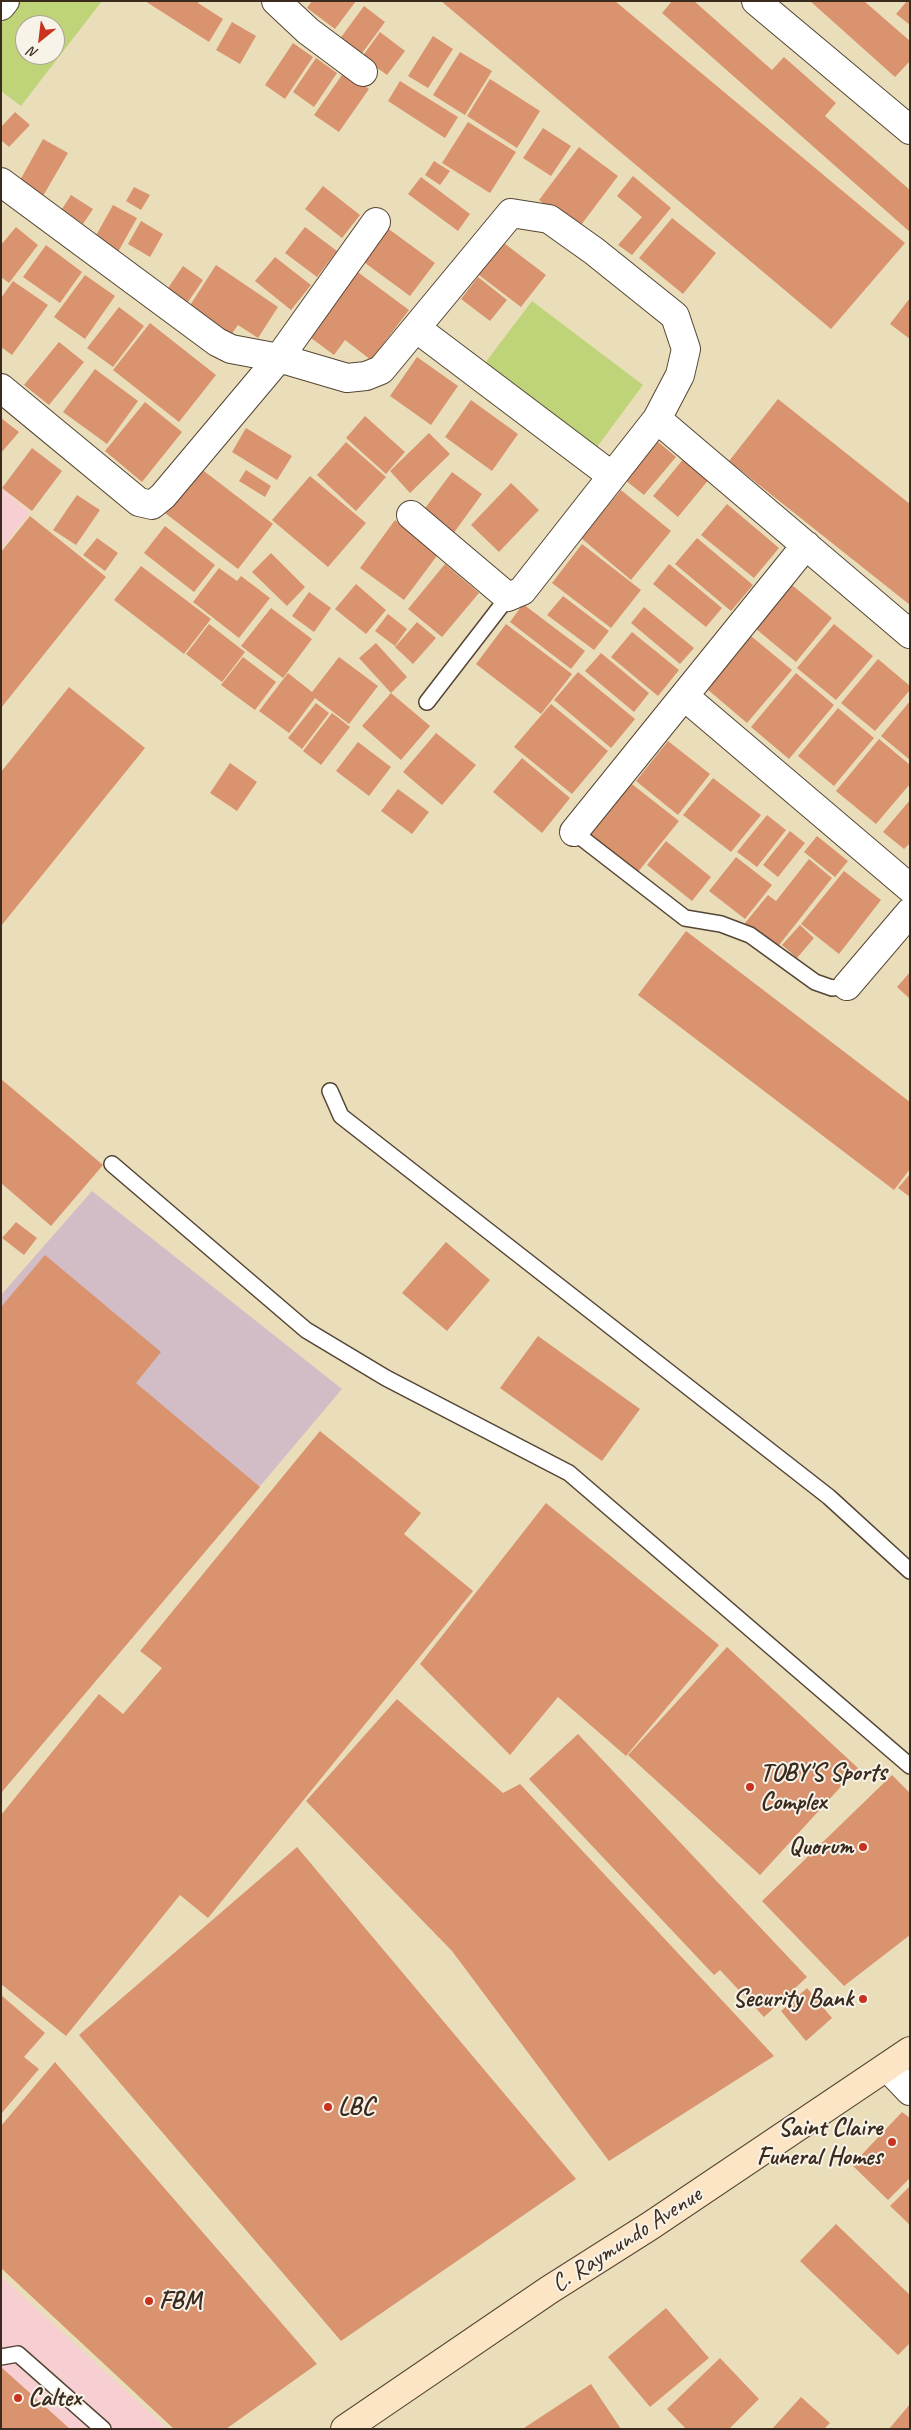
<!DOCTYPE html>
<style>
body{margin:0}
#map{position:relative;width:911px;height:2430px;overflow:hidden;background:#eadeba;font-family:Caveat,sans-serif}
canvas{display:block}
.frame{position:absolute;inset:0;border:2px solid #3b2a1e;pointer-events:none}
.north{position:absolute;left:15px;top:15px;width:50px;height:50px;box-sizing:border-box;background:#f7f3e8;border:1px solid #aca397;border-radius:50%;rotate:209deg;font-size:14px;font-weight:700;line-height:20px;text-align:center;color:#3b2a1e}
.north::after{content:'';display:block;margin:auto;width:18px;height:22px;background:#c8321e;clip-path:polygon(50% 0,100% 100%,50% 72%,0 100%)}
</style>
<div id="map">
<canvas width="911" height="2430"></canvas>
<div class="frame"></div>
<div class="north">N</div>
</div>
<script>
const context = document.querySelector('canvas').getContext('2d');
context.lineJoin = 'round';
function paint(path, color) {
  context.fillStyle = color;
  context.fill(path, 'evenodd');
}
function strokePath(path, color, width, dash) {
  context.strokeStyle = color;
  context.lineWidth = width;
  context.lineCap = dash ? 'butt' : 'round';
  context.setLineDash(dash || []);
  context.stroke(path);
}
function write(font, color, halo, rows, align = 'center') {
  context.font = font + ' Caveat,sans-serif';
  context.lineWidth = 4;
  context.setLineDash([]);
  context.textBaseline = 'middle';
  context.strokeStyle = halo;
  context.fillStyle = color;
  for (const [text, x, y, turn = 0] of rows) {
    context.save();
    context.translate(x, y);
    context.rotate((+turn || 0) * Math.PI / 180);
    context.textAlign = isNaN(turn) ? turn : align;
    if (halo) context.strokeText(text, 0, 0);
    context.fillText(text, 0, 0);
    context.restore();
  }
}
paint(new Path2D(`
 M1,488L30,513L1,549Z
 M1,2276L168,2429H1Z`), '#f7cfd2');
paint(new Path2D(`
 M92,1191L342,1389L1,1793V1295Z`), '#d2bdc6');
paint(new Path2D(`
 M19,1H102L21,106L1,91V24ZM25,25H55V55H25Z
 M532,301L643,385L594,451L482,367Z`), '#bfd478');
paint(new Path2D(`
 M145,1H199L198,3L223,19L209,42Z
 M312,1H356L335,29L307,8Z
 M441,1H615L905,243L831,329Z
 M672,1H694L772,70L784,57L836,103L825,116L910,190V232L662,13Z
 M810,1H864L910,41V61L895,77Z
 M907,1H910V25L896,14Z
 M364,6L385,22L360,56L339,40Z
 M232,22L256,36L240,64L216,50Z
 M380,32L405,51L387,75L362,57Z
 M433,36L453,49L428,88L408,76Z
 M293,43L313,57L285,99L265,85Z
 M460,52L492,71L465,115L433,95Z
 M316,58L337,73L314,107L293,92Z
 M344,72L369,89L339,132L314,115Z
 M490,79L540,111L517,148L467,116Z
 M400,81L458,117L445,138L388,101Z
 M15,112L30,125L9,147L1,140V127Z
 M468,122L516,152L490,193L442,163Z
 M543,128L571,146L551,176L523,158Z
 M43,139L68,153L43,196L19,182Z
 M579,147L618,176L578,229L539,200Z
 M434,161L450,171L440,185L425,175Z
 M633,176L671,208L632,255L618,245L642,217L617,196Z
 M421,177L470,214L458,231L408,194Z
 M323,186L360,215L342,238L305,209Z
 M134,187L150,195L141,210L126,201Z
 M71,195L93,209L83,224L62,209Z
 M113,205L137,218L118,252L94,239Z
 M672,218L716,253L683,294L639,258Z
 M141,221L163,234L150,257L128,244Z
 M16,227L38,245L9,283L1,277V245Z
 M305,227L337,251L317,277L285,253Z
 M386,227L435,263L410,296L361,260Z
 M500,240L546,275L521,307L475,272Z
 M46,245L82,272L60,303L23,277Z
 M275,257L311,285L291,310L255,281Z
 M216,265L278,307L258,338L238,325L229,338L187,310Z
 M183,266L203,280L184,308L164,294Z
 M355,270L409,310L371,360L345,340L334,355L307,335Z
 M85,275L115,296L85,339L54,317Z
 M478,277L507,300L490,321L461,299Z
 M13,281L48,305L12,355L1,347V298Z
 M910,298V339L890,324Z
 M119,307L144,326L113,367L87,348Z
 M150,323L216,375L179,422L113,370Z
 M59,342L84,362L49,405L24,385Z
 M417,357L458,386L431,425L390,396Z
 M95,369L138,401L107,444L63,412Z
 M778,399L910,504V605L729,461Z
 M471,400L518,434L492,471L445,437Z
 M145,402L182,432L142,482L105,451Z
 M365,416L405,452L386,474L346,438Z
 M1,418L19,432L1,453Z
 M246,428L292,456L277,480L232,452Z
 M429,433L450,454L410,493L390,471Z
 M657,441L676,457L644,495L625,480Z
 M346,442L386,477L356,511L317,475Z
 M32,448L62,471L32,511L2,488Z
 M685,457L710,478L678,517L653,496Z
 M200,468L273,524L238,569L165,513Z
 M246,470L271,486L265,497L239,481Z
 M452,472L482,494L453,534L423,511Z
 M310,476L366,523L328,567L272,520Z
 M511,483L539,510L499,552L471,525Z
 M621,490L671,531L631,580L581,538Z
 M77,495L100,510L76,545L53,530Z
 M727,504L779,548L754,578L701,535Z
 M30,516L106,577L1,708V552Z
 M395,520L439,553L404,600L360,568Z
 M165,526L215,565L194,592L144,553Z
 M97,538L118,553L105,571L83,555Z
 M697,538L753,585L731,611L675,564Z
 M582,544L641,590L611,628L552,583Z
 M271,553L305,587L287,606L252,572Z
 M445,564L479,593L442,637L408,609Z
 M669,564L722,608L706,627L653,584Z
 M141,566L211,619L184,654L114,600Z
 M219,568L237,581L241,576L270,598L239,638L193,602Z
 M356,584L386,610L366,634L335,609Z
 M792,585L832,618L796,662L756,629Z
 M309,592L331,608L314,632L292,616Z
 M563,596L609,631L594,650L547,615Z
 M523,604L585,651L571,669L510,622Z
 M644,607L694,648L680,664L631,623Z
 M271,608L312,639L283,678L241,646Z
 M388,614L407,629L395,646L375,631Z
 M417,622L436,638L413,664L395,647Z
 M209,624L245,652L222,682L186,654Z
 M506,624L572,674L541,714L476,664Z
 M834,624L873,656L836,700L797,668Z
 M632,632L679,670L658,696L611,657Z
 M751,636L792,670L747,723L707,689Z
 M376,643L407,677L391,693L430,726L401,760L362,726L391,693L359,658Z
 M601,653L649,693L634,712L585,671Z
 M243,657L276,682L255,710L221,685Z
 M339,657L378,686L349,724L315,698L289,733L259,711L288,673L312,692Z
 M878,659L910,686V690L875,731L841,703Z
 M578,672L635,719L611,748L554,700Z
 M796,673L834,705L789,759L751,727Z
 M69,687L145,748L1,926V772Z
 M910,701V760L881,736Z
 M316,703L329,713L302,749L288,738Z
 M551,704L608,751L572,794L514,747Z
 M838,708L874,738L834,786L798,756Z
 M332,713L350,727L321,765L303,751Z
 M436,733L476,765L442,805L403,772Z
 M879,739L910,765V784L876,824L836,791Z
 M668,741L710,774L678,815L636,781Z
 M358,742L391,767L369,796L336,771Z
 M522,758L570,798L542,833L493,792Z
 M230,763L257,782L237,811L210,793Z
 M713,778L761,815L731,852L683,815Z
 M628,781L679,821L638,872L587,832Z
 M398,789L429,812L412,834L381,811Z
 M910,800V843L904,849L883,832Z
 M767,815L786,830L757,867L737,852Z
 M790,831L805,843L778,877L763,865Z
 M817,836L848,861L835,877L804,852Z
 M666,841L711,877L692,901L647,865Z
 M736,857L772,885L745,919L709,891Z
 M809,859L832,878L776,949L745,923L768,895L776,901Z
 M844,871L881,900L839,954L801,924Z
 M800,925L814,938L797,958L782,945Z
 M686,931L910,1102V1169L894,1190L638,995Z
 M910,972V999L897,987Z
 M1,1079L103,1165L51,1226L1,1183Z
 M910,1174V1197L898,1188Z
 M16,1222L37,1238L24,1255L2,1238Z
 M446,1242L490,1280L447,1331L402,1293Z
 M45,1255L161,1352L136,1383L260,1487L1,1793V1307Z
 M538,1336L640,1409L602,1461L500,1388Z
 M320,1431L421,1513L404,1534L473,1591L208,1918L180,1895L66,2036L1,1984V1815L99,1694L123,1714L162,1668L140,1651Z
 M546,1503L719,1645L626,1756L558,1697L510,1755L420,1664Z
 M727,1647L858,1768L760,1875L628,1755Z
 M397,1699L503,1793L520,1784L774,2056L609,2161L452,1951L306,1801Z
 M578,1734L807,1977L764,2017L720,1970L714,1975L529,1779Z
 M892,1775L910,1793V1935L844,1986L762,1901Z
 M297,1847L576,2179L341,2341L79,2035Z
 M807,1988L832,2018L806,2041L781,2011Z
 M1,1995L45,2033L24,2057L39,2069L1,2114Z
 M55,2062L317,2364L226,2429H174L1,2268V2126Z
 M902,2112L910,2118V2178L888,2200L852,2165Z
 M910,2186V2225L890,2206Z
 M836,2224L910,2295V2343L898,2355L800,2261Z
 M666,2308L709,2358L650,2407L608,2357Z
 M720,2358L759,2399L729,2429H686L667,2409Z
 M1,2367L70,2429H1Z
 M591,2384L621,2429L524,2428Z
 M801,2397L830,2423L824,2429H772Z
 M910,2404V2429H889Z`), '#d9936f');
const service = new Path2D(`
 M427,702L508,597
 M574,832L685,918L721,924L750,935L815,982L832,988L847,986
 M330,1091L341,1116L829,1497L910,1571
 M112,1164L306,1330L386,1378L569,1473L910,1766
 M1,2357L18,2354L103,2429`);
const minor = new Path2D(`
 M276,1L308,31L363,72
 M756,1L910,130
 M1,6L5,1
 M1,182L217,342L231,349L279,358L347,378L366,376L381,370L511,213L549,219L594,251L675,316L686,349L680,375L657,419L522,591L508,597L411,515
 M416,328L612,476
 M1,388L139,502L152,505L163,496L279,358L376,222
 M657,419L910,634
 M684,696L910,888
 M574,832L806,545
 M847,986L910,912
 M887,2067L910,2091`);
const secondary = new Path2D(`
 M345,2429L549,2290L650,2226L910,2051`);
strokePath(service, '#554535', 18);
strokePath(minor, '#554535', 30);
strokePath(secondary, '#554535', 30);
strokePath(service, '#fff', 15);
strokePath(minor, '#fff', 28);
strokePath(secondary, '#fce5c4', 28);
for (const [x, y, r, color] of [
 [750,1787,5,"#c8321e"],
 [863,1847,5,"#c8321e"],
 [863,1999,5,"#c8321e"],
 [328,2107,5,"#c8321e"],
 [892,2142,5,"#c8321e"],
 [149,2301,5,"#c8321e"],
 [18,2398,5,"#c8321e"]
]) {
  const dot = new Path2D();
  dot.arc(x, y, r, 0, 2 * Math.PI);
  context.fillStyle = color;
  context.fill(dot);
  strokePath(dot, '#f7f3e8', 2);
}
write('bold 25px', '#3b2a1e', '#f7f3e8', [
 ["TOBY'S Sports",760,1773],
 ["Complex",760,1802],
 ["Quorum",853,1847,"right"],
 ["Security Bank",853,1999,"right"],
 ["LBC",338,2107],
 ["Saint Claire",882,2128,"right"],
 ["Funeral Homes",882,2157,"right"],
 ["FBM",159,2301],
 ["Caltex",28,2398]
], 'left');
write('25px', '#3b2a1e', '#f7f3e8', [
 ["C. Raymundo Avenue",627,2240,-33]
]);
</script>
